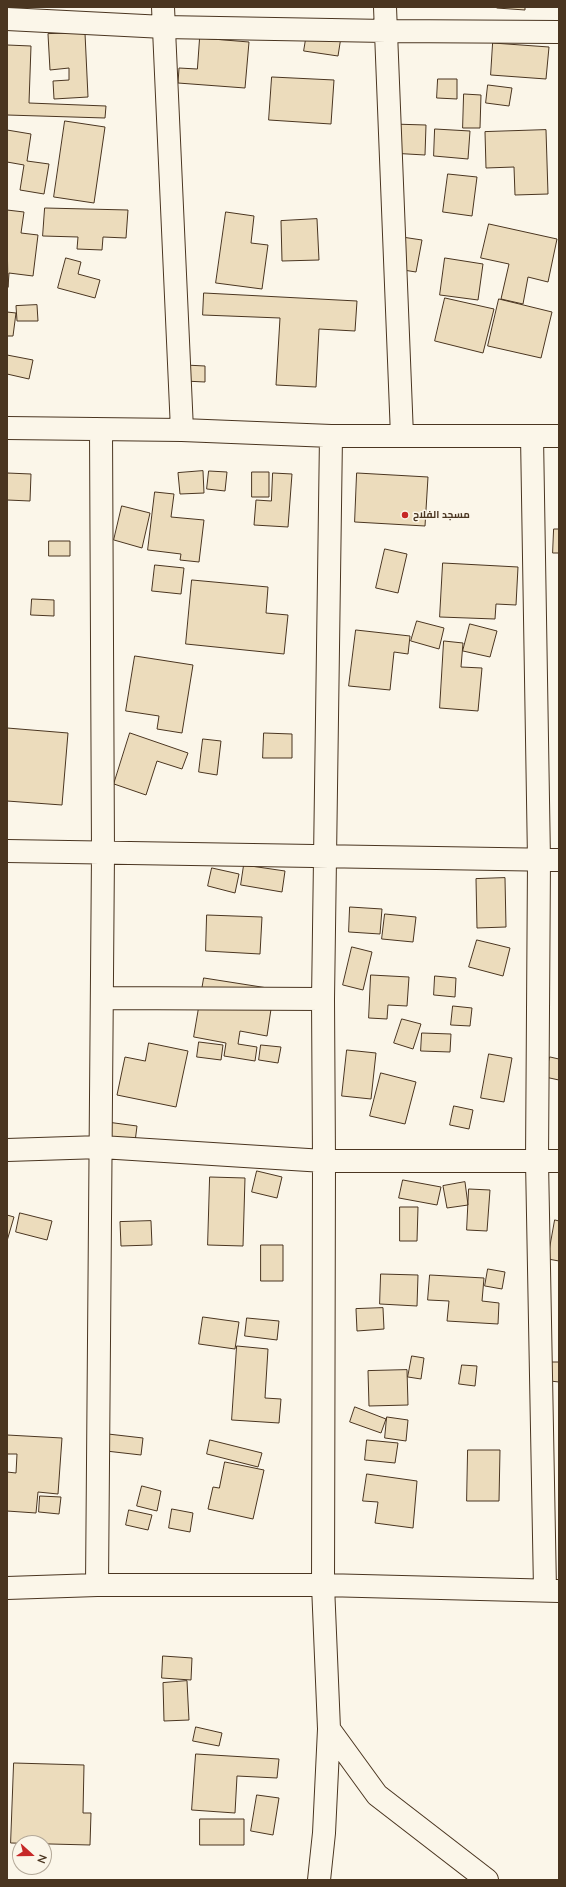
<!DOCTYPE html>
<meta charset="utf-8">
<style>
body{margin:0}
#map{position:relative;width:566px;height:1887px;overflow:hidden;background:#fbf6e9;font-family:Mulish,sans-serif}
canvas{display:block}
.frame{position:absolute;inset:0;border:8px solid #4a3520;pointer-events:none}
.north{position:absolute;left:12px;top:1835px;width:40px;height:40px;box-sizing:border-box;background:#fbf6e9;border:1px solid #b4a999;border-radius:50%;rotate:111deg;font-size:11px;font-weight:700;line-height:16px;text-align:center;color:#4a3520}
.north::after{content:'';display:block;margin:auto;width:14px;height:18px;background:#c62828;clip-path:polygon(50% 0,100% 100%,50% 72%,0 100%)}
</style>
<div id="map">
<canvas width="566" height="1887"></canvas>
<div class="frame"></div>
<div class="north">N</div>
</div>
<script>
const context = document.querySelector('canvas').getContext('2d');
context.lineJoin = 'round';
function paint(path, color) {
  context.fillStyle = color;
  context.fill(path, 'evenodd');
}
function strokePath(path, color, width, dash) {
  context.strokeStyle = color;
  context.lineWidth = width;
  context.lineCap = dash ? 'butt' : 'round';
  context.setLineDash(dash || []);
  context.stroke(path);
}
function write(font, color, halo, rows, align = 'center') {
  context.font = font + ' Mulish,Cairo,sans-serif';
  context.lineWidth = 3;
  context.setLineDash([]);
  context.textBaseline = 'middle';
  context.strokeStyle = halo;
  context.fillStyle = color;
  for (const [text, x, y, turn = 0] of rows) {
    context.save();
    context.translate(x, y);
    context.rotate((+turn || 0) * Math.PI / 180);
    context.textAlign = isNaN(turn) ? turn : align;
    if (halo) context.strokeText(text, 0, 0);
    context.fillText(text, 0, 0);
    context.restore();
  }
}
const building = new Path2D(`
 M497,7H525V10L497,8Z
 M85,33L88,97L54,99L53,81L69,80V68L50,70L48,34Z
 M307,33L341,37L338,56L304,51Z
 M200,38L249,42L245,88L178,83L179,68L197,69Z
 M493,43L549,47L546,79L491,75Z
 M7,45L31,46L29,103L106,106L105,118L7,115Z
 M272,77L334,80L331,124L269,120Z
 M438,79H457V99L437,98Z
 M488,85L512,88L509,106L486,103Z
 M464,94L481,95L480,128H463Z
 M65,121L105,127L94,203L54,197Z
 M392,124L426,125L425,155L390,153Z
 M435,129L470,131L468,159L434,156Z
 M7,130L31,134L27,161L49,164L44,194L20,190L24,165L7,162Z
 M546,130L548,194L515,195L514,167L486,168L485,132Z
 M448,174L477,177L472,216L443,212Z
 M45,208L128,210L126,238L103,237L102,250L77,249L78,237L43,236Z
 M7,210L24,212L21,233L38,235L33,276L9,273L8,287Z
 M226,212L254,216L251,243L268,245L262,289L216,283Z
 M317,219L319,260L282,261L281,221Z
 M489,224L557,239L548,282L528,277L523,304L501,299L509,264L481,258Z
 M402,237L422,240L416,272L397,269Z
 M66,258L81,262L78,274L100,280L95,298L58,288Z
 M445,258L483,264L478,300L440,295Z
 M204,293L357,301L355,331L319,329L316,387L276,385L280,318L203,315Z
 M445,298L494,309L483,353L435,341Z
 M499,299L552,312L541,358L488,346Z
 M37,305L38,321H17L16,306Z
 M7,312L16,313L13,336H7Z
 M7,355L33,360L29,379L7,374Z
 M185,365L205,366V382L184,381Z
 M203,471L204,493L180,494L178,473Z
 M209,471L227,472L225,491L207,489Z
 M252,472H269V497H252Z
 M7,473L31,474L30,501L7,500Z
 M273,473L292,474L288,527L254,525L256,500L271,501Z
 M357,473L428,477L425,526L355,522Z
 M155,492L174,494L171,517L204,520L199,562L180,560L181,554L148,550Z
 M122,506L150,513L142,548L114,540Z
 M554,529H559V553H553Z
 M49,541H70V556H49Z
 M385,549L407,554L398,593L376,588Z
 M443,563L518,567L516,605L496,604L495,619L440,617Z
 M155,565L184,568L181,594L152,591Z
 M192,580L268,587L266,613L288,615L284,654L186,644Z
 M32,599L54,600V616L31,615Z
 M417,621L444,628L439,649L411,641Z
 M470,624L497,631L490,657L463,651Z
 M356,630L410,636L408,654L394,652L390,690L349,686Z
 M444,641L463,643L461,667L482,668L478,711L440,708Z
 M135,656L193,665L182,733L157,729L159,716L126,711Z
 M7,728L68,733L62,805L7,801Z
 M130,733L188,753L182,769L157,761L146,795L114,784Z
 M264,733L292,734V758H263Z
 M203,739L221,741L217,775L199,772Z
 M244,865L285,871L282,892L241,885Z
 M212,868L239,874L235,893L208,886Z
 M505,878L506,927L477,928L476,879Z
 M350,907L382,909L380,934L349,932Z
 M385,914L416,917L413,942L382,939Z
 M207,915L262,917L260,954L206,951Z
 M477,940L510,948L503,976L469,967Z
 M352,947L372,952L363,990L343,985Z
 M371,975L409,977L407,1006L388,1005L387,1019L369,1018Z
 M435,976L456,978L455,997L434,995Z
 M204,978L274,989L267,1036L240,1031L238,1044L257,1047L255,1061L224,1056L226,1043L194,1037Z
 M453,1006L472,1008L470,1026L451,1025Z
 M402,1019L421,1024L413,1049L394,1043Z
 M422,1033L451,1034L450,1052L421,1051Z
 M199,1042L223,1045L221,1060L197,1057Z
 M149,1043L188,1051L176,1107L117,1095L125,1057L145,1061Z
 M261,1045L281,1047L278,1063L259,1060Z
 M347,1050L376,1053L371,1099L342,1096Z
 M489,1054L512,1058L504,1102L481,1098Z
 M550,1057L559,1059V1080L545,1077Z
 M381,1073L416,1082L405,1124L370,1116Z
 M454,1106L473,1110L469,1129L450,1125Z
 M107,1122L137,1126L134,1150L105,1147Z
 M257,1171L282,1177L277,1198L252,1192Z
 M210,1177L245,1178L243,1246L208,1245Z
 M403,1180L441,1187L437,1205L399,1198Z
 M465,1182L468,1205L447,1208L443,1186Z
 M469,1189L490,1190L487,1231L467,1230Z
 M400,1207H418L417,1241H400Z
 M20,1213L52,1221L47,1240L16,1232Z
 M7,1215L14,1217L7,1241Z
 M555,1220L559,1221V1261L548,1259Z
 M151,1221L152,1245L121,1246L120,1222Z
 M261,1245H283V1281H261Z
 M488,1269L505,1272L502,1289L485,1286Z
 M381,1274L418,1275L417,1306L380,1304Z
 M430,1275L484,1278L482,1301L499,1303L498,1324L447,1321L449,1301L428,1300Z
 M383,1308L384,1329L357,1331L356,1309Z
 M203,1317L239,1322L235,1349L199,1344Z
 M247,1318L279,1321L277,1340L245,1336Z
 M237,1346L268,1349L265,1398L281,1399L279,1423L232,1420Z
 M412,1356L424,1358L421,1379L408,1377Z
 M550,1362H559V1382L550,1381Z
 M462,1365L477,1366L475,1386L459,1384Z
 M407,1370L408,1405L369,1406L368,1371Z
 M355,1407L386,1419L381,1433L350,1422Z
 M387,1417L408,1420L406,1441L385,1438Z
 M108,1434L143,1438L141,1455L106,1451Z
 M7,1435L62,1438L58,1494L38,1492L36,1513L7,1511V1472L16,1473L17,1454H7Z
 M210,1440L262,1453L258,1467L207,1454Z
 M367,1440L398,1443L395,1463L365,1460Z
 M468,1450H500L499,1501H467Z
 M225,1462L264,1470L253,1519L208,1509L213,1487L219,1488Z
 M367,1474L417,1481L413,1528L375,1523L378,1502L363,1501Z
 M142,1486L161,1491L157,1511L137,1506Z
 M40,1496L61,1497L59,1514L39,1512Z
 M172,1509L193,1513L190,1532L169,1528Z
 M129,1510L152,1515L148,1530L126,1525Z
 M163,1656L192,1658L191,1680L162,1678Z
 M187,1681L189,1720L164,1721L163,1683Z
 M196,1727L222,1733L219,1746L193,1741Z
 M196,1754L279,1759L277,1778L237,1776L235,1813L192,1810Z
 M14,1763L84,1765L83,1813H91L90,1845L11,1843Z
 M257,1795L279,1798L273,1835L251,1831Z
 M200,1819H244V1845H200Z`);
paint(building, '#ecdcbc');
strokePath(building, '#4a3520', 1);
const minor = new Path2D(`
 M163,7L182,430
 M385,7L402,436
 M7,19L164,27L386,31L559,32
 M7,428L182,430L331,436H559
 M532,436L539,860L537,1161L545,1590
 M7,851L559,860
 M102,998L323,999
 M7,1150L101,1147L324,1161H559
 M97,1585L103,853L101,430
 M7,1588L97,1585H323L559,1591
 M329,1729L377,1795L487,1880
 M319,1880L324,1833L329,1729L323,1585L324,1161L323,999L331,436`);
strokePath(minor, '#4a3520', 24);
strokePath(minor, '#fbf6e9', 22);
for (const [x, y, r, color] of [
 [405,515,4,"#c62828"]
]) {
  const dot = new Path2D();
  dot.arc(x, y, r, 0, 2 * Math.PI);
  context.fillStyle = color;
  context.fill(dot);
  strokePath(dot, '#fbf6e9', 1.5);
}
write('bold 10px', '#4a3520', '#fbf6e9', [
 ["مسجد الفلاح",413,515]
], 'left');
</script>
